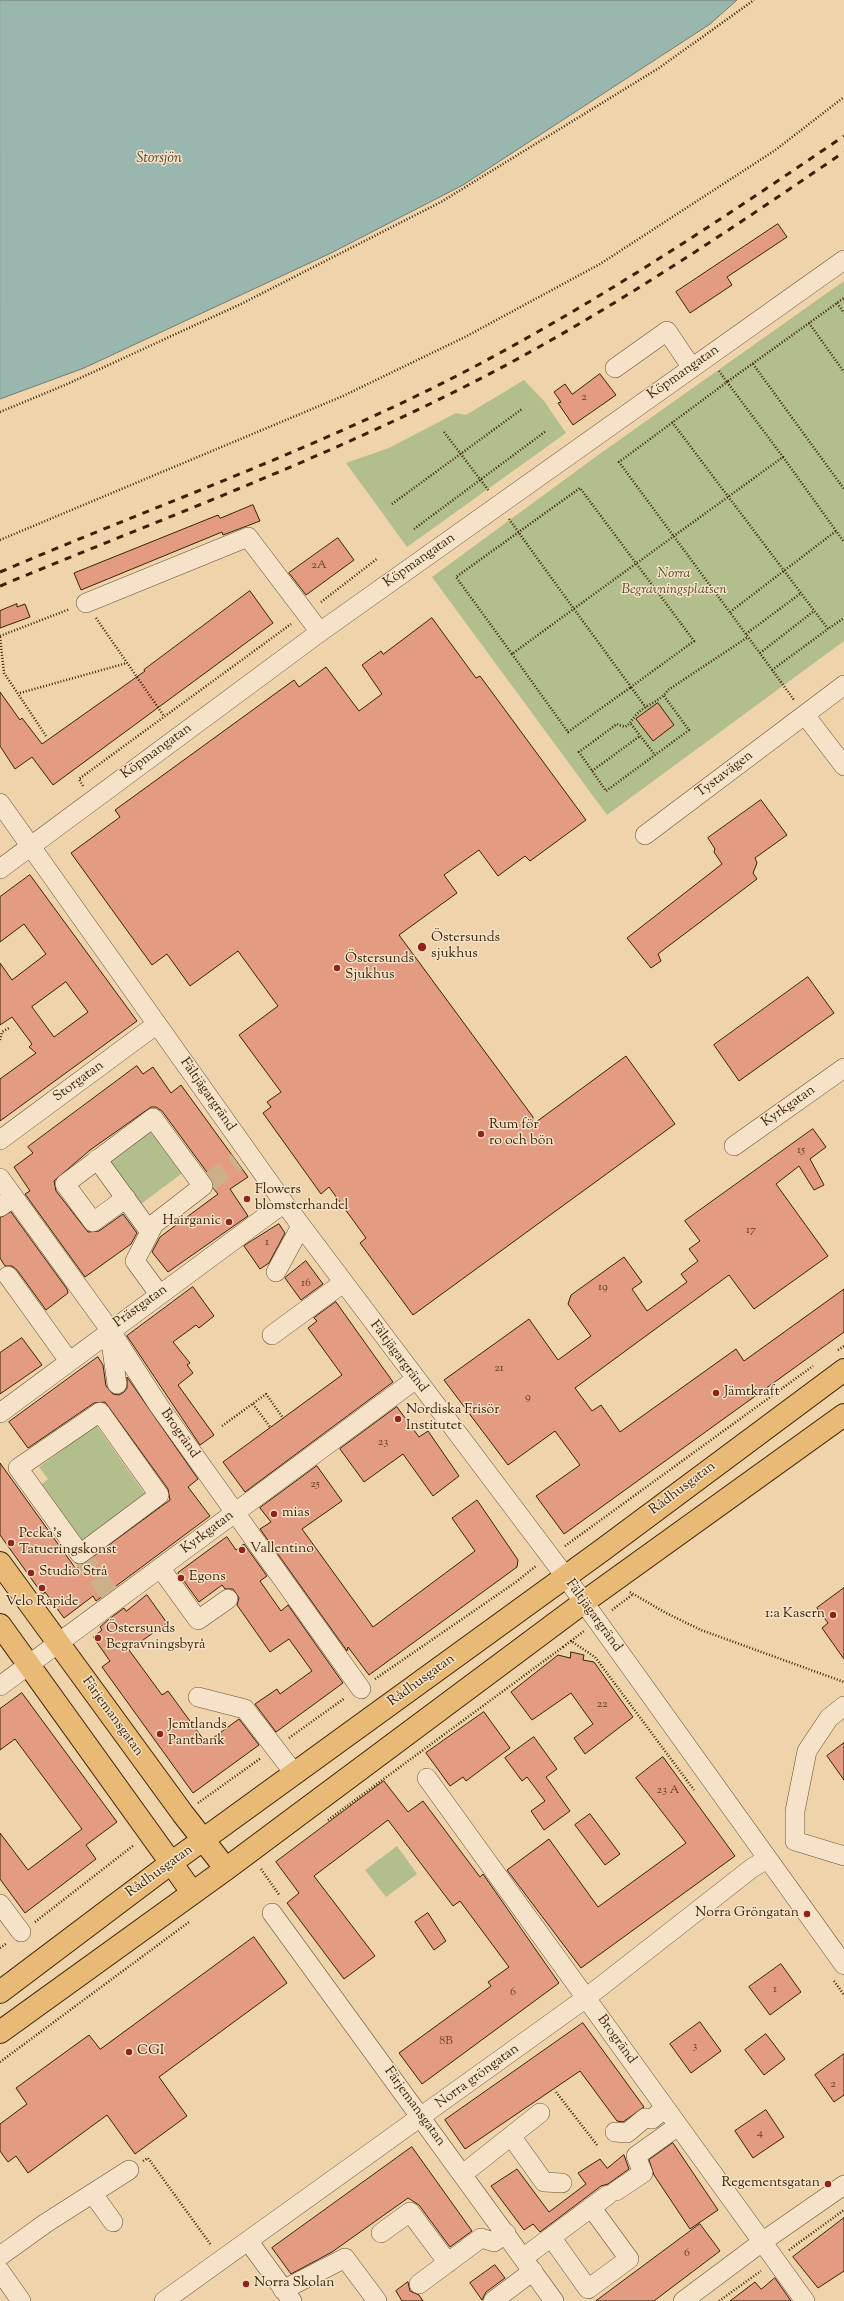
<!DOCTYPE html>
<meta charset="utf-8">
<style>
body{margin:0}
canvas{display:block;background:#efd3aa}
</style>
<canvas width="844" height="2301"></canvas>
<script>
const context = document.querySelector('canvas').getContext('2d');
context.lineJoin = 'round';
function paint(path, color) {
  context.fillStyle = color;
  context.fill(path, 'evenodd');
}
function strokePath(path, color, width, dash) {
  context.strokeStyle = color;
  context.lineWidth = width;
  context.lineCap = dash ? 'butt' : 'round';
  context.setLineDash(dash || []);
  context.stroke(path);
}
function write(font, color, halo, rows, align = 'center') {
  context.font = font + ' "Sorts Mill Goudy",serif';
  context.lineWidth = 3;
  context.setLineDash([]);
  context.textBaseline = 'middle';
  context.strokeStyle = halo;
  context.fillStyle = color;
  for (const [text, x, y, turn = 0] of rows) {
    context.save();
    context.translate(x, y);
    context.rotate((+turn || 0) * Math.PI / 180);
    context.textAlign = isNaN(turn) ? turn : align;
    if (halo) context.strokeText(text, 0, 0);
    context.fillText(text, 0, 0);
    context.restore();
  }
}
paint(new Path2D(`
 M844,281V641L607,815L432,577L601,453Z
 M524,380L544,401L566,433L407,547L346,463L389,448L456,413L466,415Z
 M154,1129L185,1171L137,1207L109,1167L111,1154Z
 M96,1425L145,1494L80,1542L39,1486L48,1479L39,1467Z
 M397,1846L417,1874L386,1897L365,1870Z`), '#b3be8d');
const water = new Path2D(`
 M0,0H737L710,24L463,185L331,253L84,368L0,399Z`);
paint(water, '#9ab7af');
strokePath(water, '#737c6c', 1);
const building = new Path2D(`
 M778,224L787,237L727,277L732,285L690,313L676,292Z
 M600,374L616,395L573,425L558,403L561,402L554,392L565,384L572,394Z
 M253,505L260,521L223,535L222,532L81,590L74,573L218,515L220,518Z
 M338,538L354,560L306,595L289,573Z
 M250,591L273,623L53,785L32,757L15,769L0,746V692L20,720L22,718L42,744L145,671L144,670Z
 M17,604V607L25,604L30,617L0,628V611Z
 M432,618L476,678L480,676L586,820L530,861L525,856L498,876L479,850L444,875L457,893L399,935L533,1117L532,1125L626,1056L675,1124L413,1315L360,1243L366,1238L329,1187L321,1194L263,1113L271,1107L267,1102L281,1092L239,1035L278,1006L238,951L190,986L167,954L152,965L71,853L120,817L115,810L294,680L299,687L326,667L359,711L382,694L362,665L381,651L383,654Z
 M658,703L674,725L653,741L636,719Z
 M761,800L787,835L755,858L757,863L753,873L757,879L658,954L661,961L651,968L627,938L722,864L714,852L715,849L708,838Z
 M30,875L137,1021L0,1121V1079L36,1053L29,1047L32,1044L12,1017L0,1025V963L12,980L46,954L24,924L0,942V897ZM66,982L88,1012L54,1037L32,1007Z
 M808,977L834,1013L739,1081L714,1045Z
 M137,1066L143,1074L153,1067L171,1093L181,1085L248,1177L230,1189L248,1216L168,1272L152,1252L160,1237L218,1194L213,1188L212,1179L162,1111L156,1107H151L90,1150L54,1181L56,1191L88,1232L99,1231L123,1214L137,1233L131,1244L85,1277L25,1194L30,1191L14,1167L33,1153L28,1147Z
 M813,1129L826,1147L810,1159L824,1185L814,1190L799,1166L776,1184L828,1256L754,1309L729,1275L575,1388L592,1411L601,1405L620,1432L736,1349L744,1361L844,1289V1332L564,1534L536,1496L580,1465L555,1431L508,1465L444,1380L529,1319L558,1360L591,1336L568,1304L571,1295L624,1257L642,1282L632,1289L647,1311L687,1282L681,1274L698,1261L689,1249L700,1241L685,1221Z
 M11,1212L67,1289L68,1293L46,1310L17,1270L12,1266H5L0,1258V1218Z
 M279,1224L285,1233L269,1263L260,1269L244,1246Z
 M306,1261L323,1284L301,1300L285,1278Z
 M193,1287L214,1316L199,1328L196,1325L173,1342L190,1363L187,1365L193,1373L178,1385L214,1435L200,1445L127,1336Z
 M336,1302L393,1382L245,1492L223,1462L342,1375L308,1328L317,1321L314,1318Z
 M22,1338L42,1365L0,1394V1353Z
 M98,1357L103,1365L106,1386L113,1394L119,1395L124,1392L127,1388V1377L198,1479L188,1487L210,1516L96,1601L93,1596L64,1618L45,1592L43,1595L0,1535V1463L76,1569L170,1500L168,1489L105,1402L94,1403L28,1448L9,1422Z
 M397,1407L419,1437L428,1431L459,1476L433,1496L403,1454L364,1482L340,1449Z
 M317,1466L342,1501L302,1529L373,1627L475,1551L452,1518L477,1500L518,1560L517,1567L369,1675L348,1647L347,1651L260,1529L271,1522L260,1508Z
 M227,1537L236,1550L244,1544L267,1576L260,1581L281,1611L288,1605L343,1683L276,1732L255,1704L277,1689L280,1694L312,1671L289,1639L270,1652L237,1605L239,1598L233,1589H225L222,1585L199,1602L178,1573Z
 M844,1588V1659L822,1628L828,1623L817,1608Z
 M147,1595L167,1623L129,1650L162,1695L168,1691L206,1743L239,1719L259,1745L193,1793L102,1667L110,1661L93,1637L102,1630L100,1627L109,1619L124,1608L126,1611Z
 M571,1652L584,1655L583,1660L594,1662L633,1717L585,1754L574,1738L593,1724L571,1693L532,1720L511,1692L558,1655L570,1658Z
 M22,1693L117,1822L86,1845L96,1859L25,1913L0,1879V1833L28,1870L82,1829L15,1739L0,1750V1709Z
 M484,1712L510,1748L466,1781L463,1777L450,1786L426,1753Z
 M534,1737L557,1769L546,1777L570,1811L544,1830L531,1811L545,1801L527,1777L522,1781L505,1758Z
 M844,1743V1780L827,1756Z
 M663,1757L735,1856L581,1968L507,1870L549,1839L598,1907L686,1843L636,1778Z
 M384,1781L408,1812L423,1801L480,1877L483,1874L559,1983L422,2084L399,2053L491,1986L488,1982L509,1967L460,1901L453,1906L388,1820L314,1876L375,1956L344,1979L287,1903L299,1893L276,1862Z
 M590,1814L620,1854L605,1865L575,1825Z
 M428,1913L446,1941L434,1950L415,1922Z
 M254,1937L287,1983L159,2077L187,2116L135,2154L107,2115L28,2173L16,2156L8,2162L0,2151V2124L27,2104L16,2088L89,2035L100,2049Z
 M781,1964L801,1992L770,2015L749,1987Z
 M700,2022L721,2051L691,2073L670,2044Z
 M583,2023L644,2107L623,2122L617,2121L580,2071L465,2149L445,2120Z
 M766,2034L785,2059L764,2075L745,2050Z
 M844,2054V2095L834,2102L815,2075Z
 M766,2110L784,2137L753,2158L735,2131Z
 M673,2143L718,2210L690,2229L654,2175L649,2160Z
 M412,2147L472,2231L450,2247L419,2205L408,2198L332,2252L291,2274L272,2248Z
 M624,2155L629,2169L608,2184L601,2186L540,2232L533,2224L524,2230L491,2186L517,2169L549,2212L586,2184L578,2173L600,2159L607,2168Z
 M844,2218V2271L818,2288L793,2257Z
 M700,2224L720,2251L675,2285L654,2301H596Z
 M495,2265L505,2278L486,2292L482,2300L470,2283Z
 M775,2278L791,2301H730L755,2282L761,2289Z
 M408,2282L410,2291L419,2295L423,2301H402L396,2291Z`);
paint(building, '#e39b81');
strokePath(building, '#392307', 1);
strokePath(new Path2D(`
 M209,1182L237,1162
 M80,1554L116,1602`), '#cbb089', 19, [19, 10]);
const minor = new Path2D(`
 M615,368L667,331L692,368
 M86,603L248,537L320,632
 M805,715L844,766
 M0,803L284,1203L565,1576L844,1965
 M645,835L844,685
 M0,869L320,632L844,260
 M0,1140L157,1024
 M734,1146L844,1068
 M97,1159L150,1232
 M0,1178L110,1330L159,1406L361,1689
 M126,1198L93,1222L65,1184L153,1118L203,1186L154,1224L135,1261L159,1294
 M0,1207L14,1197
 M276,1272L301,1226
 M8,1276L69,1361
 M272,1335L343,1283
 M110,1336L117,1384
 M100,1412L159,1495L80,1554L18,1468Z
 M0,1413L284,1203
 M161,1569L198,1620L228,1599
 M0,1686L416,1379
 M198,1697L245,1709L294,1773
 M844,1706L829,1718L807,1751L795,1811V1841L844,1856
 M427,1778L805,2301
 M0,1904L21,1932
 M272,1913L554,2301
 M615,2132L627,2133L645,2118L652,2119L665,2108
 M511,2136L544,2182L562,2183
 M463,2174L540,2113
 M616,2191L643,2173L636,2156L678,2126
 M93,2194L113,2222
 M381,2233L410,2212L448,2263
 M551,2237L588,2289L629,2259L591,2207
 M249,2242L292,2301
 M0,2256L46,2223L129,2170
 M523,2258L608,2195
 M0,2271L21,2301
 M419,2284L481,2238L494,2242L506,2233
 M283,2290L345,2258L377,2301
 M164,2301L586,1998L752,1868L767,1859
 M493,2301L533,2271
 M683,2301L762,2242L844,2185`);
const major = new Path2D(`
 M0,1563L183,1814L226,1869
 M0,1625L192,1892
 M0,1992L171,1863L601,1551L844,1370
 M0,2032L226,1869L584,1602L844,1415`);
strokePath(minor, '#664f30', 20);
strokePath(major, '#392307', 24);
strokePath(new Path2D(`
 M837,303L844,313
 M809,323L844,372
 M753,364L844,489
 M719,371L727,382L844,298
 M0,412L65,385L241,304L441,202L659,68L754,0
 M672,422L828,629L844,618
 M444,432L489,491
 M783,457L844,542
 M392,504L522,409
 M509,519C549,575 590,631 631,687L694,641L580,488L456,577L512,654C602,588 692,523 783,457L727,382L619,462C677,541 736,620 794,700
 M414,529L546,431
 M0,540L343,396L465,337L600,264L774,151L844,97
 M321,602L378,558
 M730,612L836,531
 M96,618L164,716
 M746,634L801,593
 M0,636L70,609
 M0,637L4,673L46,736
 M760,653L814,611
 M512,654L568,732L631,687L646,708
 M772,670L828,629
 M20,693L127,663
 M664,696L689,730L606,791L579,752L617,724L625,727C631,723 631,721 635,716C644,705 660,702 668,690L748,637
 M631,724L655,755
 M592,771L640,736
 M83,786L79,779L291,624
 M0,1040L2,1032L9,1028
 M838,1350L844,1346
 M253,1404L270,1427
 M222,1426L266,1394L283,1418
 M565,1546L813,1366
 M630,1592L666,1613L701,1630L844,1682
 M612,1610L632,1595
 M571,1641L584,1631
 M563,1647L571,1641L595,1657L694,1790
 M375,1679L516,1582L536,1566
 M289,1738L345,1698
 M198,1803L261,1758
 M328,1820L563,1647
 M261,1869L280,1896
 M35,1922L134,1845
 M0,1948L7,1943
 M834,1981L844,1995
 M0,2062L189,1922
 M556,2092L597,2145
 M143,2161L148,2158L211,2245
 M789,2250L844,2210
 M719,2301L761,2271`), '#392307', 2.5, [1, 2]);
strokePath(minor, '#f5e2c8', 19);
strokePath(major, '#e8ba75', 22);
strokePath(new Path2D(`
 M0,572C157,505 319,448 470,369C601,300 722,219 844,136
 M0,586C159,520 321,460 474,382C604,315 724,234 844,152`), '#392307', 3, [7, 7]);
for (const [x, y, r, color] of [
 [422,947,5,"#8f2418"],
 [337,968,4,"#8f2418"],
 [481,1134,4,"#8f2418"],
 [247,1199,4,"#8f2418"],
 [229,1222,4,"#8f2418"],
 [716,1393,4,"#8f2418"],
 [398,1419,4,"#8f2418"],
 [274,1514,4,"#8f2418"],
 [11,1543,4,"#8f2418"],
 [242,1550,4,"#8f2418"],
 [31,1573,4,"#8f2418"],
 [181,1578,4,"#8f2418"],
 [42,1588,4,"#8f2418"],
 [833,1615,4,"#8f2418"],
 [98,1638,4,"#8f2418"],
 [160,1734,4,"#8f2418"],
 [807,1914,4,"#8f2418"],
 [129,2052,4,"#8f2418"],
 [828,2184,4,"#8f2418"],
 [246,2284,4,"#8f2418"]
]) {
  const dot = new Path2D();
  dot.arc(x, y, r, 0, 2 * Math.PI);
  context.fillStyle = color;
  context.fill(dot);
  strokePath(dot, '#f5e2c8', 1.5);
}
write('12px', '#644126', null, [
 ["2",584,398],
 ["2A",319,566],
 ["15",801,1151],
 ["17",751,1231],
 ["1",267,1243],
 ["16",306,1284],
 ["19",603,1288],
 ["21",499,1369],
 ["9",528,1398],
 ["23",383,1443],
 ["25",315,1485],
 ["22",602,1705],
 ["23 A",668,1791],
 ["1",775,1990],
 ["6",513,1993],
 ["8B",446,2042],
 ["3",695,2047],
 ["2",833,2085],
 ["4",760,2134],
 ["6",687,2254]
]);
write('14px', '#392307', '#f5e2c8', [
 ["Köpmangatan",684,373,-35],
 ["Köpmangatan",420,561,-35],
 ["Köpmangatan",157,752,-36],
 ["Tystavägen",725,775,-37],
 ["Storgatan",79,1082,-36],
 ["Fältjägargränd",207,1095,55],
 ["Kyrkgatan",789,1107,-35],
 ["Prästgatan",141,1307,-36],
 ["Fältjägargränd",398,1357,53],
 ["Brogränd",179,1434,55],
 ["Rådhusgatan",683,1489,-37],
 ["Kyrkgatan",208,1533,-37],
 ["Fältjägargränd",593,1616,54],
 ["Rådhusgatan",422,1681,-36],
 ["Färjemansgatan",112,1717,54],
 ["Rådhusgatan",160,1872,-36],
 ["Brogränd",616,2040,54],
 ["Norra gröngatan",478,2077,-36],
 ["Färjemansgatan",414,2107,54]
]);
write('italic 14px', '#584a28', '#f5e2c8', [
 ["Norra",674,575],
 ["Begravningsplatsen",674,591]
]);
write('14px', '#392307', '#f5e2c8', [
 ["Östersunds",431,939],
 ["sjukhus",431,955],
 ["Östersunds",345,960],
 ["Sjukhus",345,976],
 ["Rum för",489,1126],
 ["ro och bön",489,1142],
 ["Flowers",255,1191],
 ["blomsterhandel",255,1207],
 ["Hairganic",221,1222,"right"],
 ["Jämtkraft",724,1393],
 ["Nordiska Frisör",406,1411],
 ["Institutet",406,1427],
 ["mias",282,1514],
 ["Pecka's",19,1535],
 ["Tatueringskonst",19,1551],
 ["Vallentino",250,1550],
 ["Studio Strå",39,1573],
 ["Egons",189,1578],
 ["Velo Rapide",42,1603,"center"],
 ["1:a Kasern",825,1615,"right"],
 ["Östersunds",106,1630],
 ["Begravningsbyrå",106,1646],
 ["Jemtlands",168,1726],
 ["Pantbank",168,1742],
 ["Norra Gröngatan",799,1914,"right"],
 ["CGI",137,2052],
 ["Regementsgatan",820,2184,"right"],
 ["Norra Skolan",254,2284]
], 'left');
write('italic 15px', '#514831', '#f5e2c8', [
 ["Storsjön",159,159]
]);
</script>
